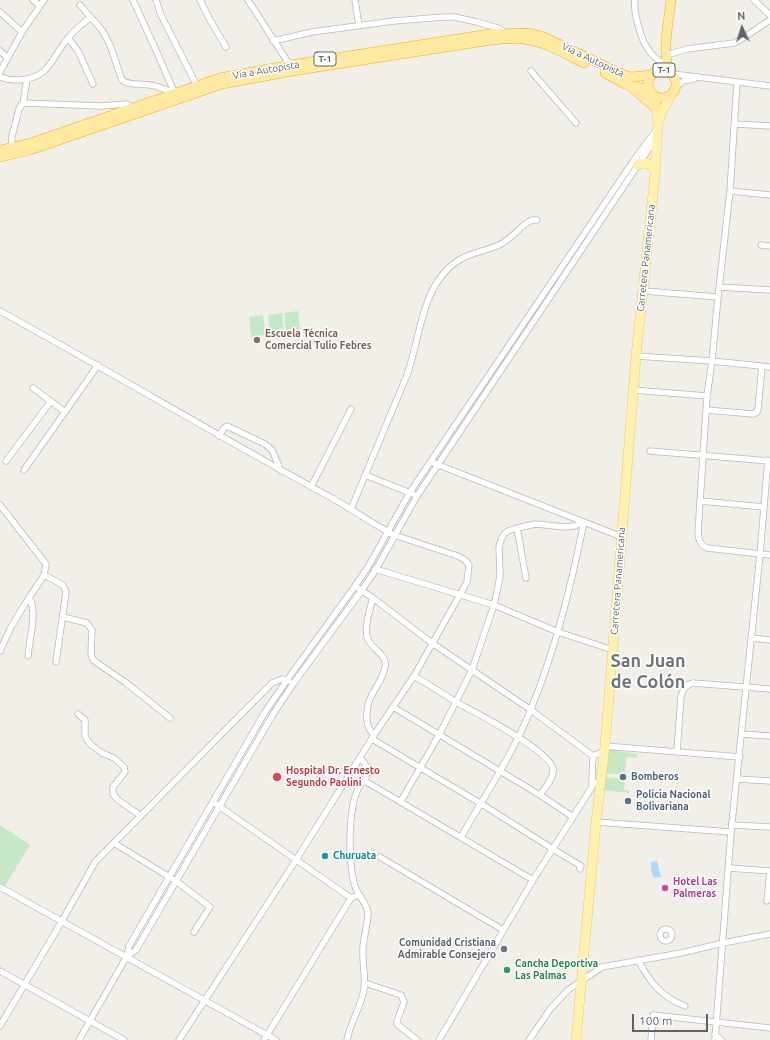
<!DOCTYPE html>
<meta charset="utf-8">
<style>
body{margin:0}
#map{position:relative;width:770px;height:1040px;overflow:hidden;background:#f1efe8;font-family:Ubuntu,sans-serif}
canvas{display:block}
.north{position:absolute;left:722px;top:8px;width:40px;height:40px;-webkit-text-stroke:3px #fff;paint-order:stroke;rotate:356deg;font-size:11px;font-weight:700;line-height:16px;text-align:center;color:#5f6368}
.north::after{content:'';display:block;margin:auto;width:14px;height:18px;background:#5f6368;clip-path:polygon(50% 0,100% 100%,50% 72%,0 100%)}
.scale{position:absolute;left:632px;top:1014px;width:76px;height:18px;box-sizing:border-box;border:2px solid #5f6368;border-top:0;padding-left:5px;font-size:12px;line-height:14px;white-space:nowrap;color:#5f6368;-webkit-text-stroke:3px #fff;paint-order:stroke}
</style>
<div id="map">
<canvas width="770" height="1040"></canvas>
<div class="north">N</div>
<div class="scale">100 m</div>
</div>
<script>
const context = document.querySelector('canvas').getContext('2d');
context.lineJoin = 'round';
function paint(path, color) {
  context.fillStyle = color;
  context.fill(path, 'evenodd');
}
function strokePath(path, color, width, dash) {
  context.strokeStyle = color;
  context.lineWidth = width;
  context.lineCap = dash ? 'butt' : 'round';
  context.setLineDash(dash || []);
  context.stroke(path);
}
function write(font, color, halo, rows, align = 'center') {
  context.font = font + ' Ubuntu,sans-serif';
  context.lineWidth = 3;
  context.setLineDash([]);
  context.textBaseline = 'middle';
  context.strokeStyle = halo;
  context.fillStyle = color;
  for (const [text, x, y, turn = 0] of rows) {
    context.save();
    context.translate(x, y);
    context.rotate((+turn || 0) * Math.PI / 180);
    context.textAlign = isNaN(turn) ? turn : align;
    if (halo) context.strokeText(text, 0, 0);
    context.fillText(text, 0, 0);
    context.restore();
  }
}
paint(new Path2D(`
 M298,311L300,330L286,332L284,313Z
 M282,313L284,332L270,334L268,315Z
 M263,315L265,335L251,337L249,317Z
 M608,749L638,754L637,758L626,757L625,775L605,773Z
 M605,777L625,779L624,790H629V793L604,790Z
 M0,825L30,845L5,886L0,883Z`), '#c5e8c5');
paint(new Path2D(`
 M657,861L661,877L654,878L651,870V862Z`), '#aadaff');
const minor = new Path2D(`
 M33,0L40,6
 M133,0L155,48L175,94
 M156,0L161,15L197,86
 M200,0L210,20L226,47
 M248,0L291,67
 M355,0L359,26
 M635,0C633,11 641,40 648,49C651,55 657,59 662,63
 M754,0L770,15
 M80,5L102,30L110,45L122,80C129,86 141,83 150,85C158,86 166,90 174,93
 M0,12L22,32
 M68,38L78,51L93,84
 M273,41L312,32L394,21L444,17H454L477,22L501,29L504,33
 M0,51L8,58
 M666,54H670L687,49L734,43L740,40L770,20
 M531,71L576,123
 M0,72L22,32L44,0
 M673,74L770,86
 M0,77C13,82 33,81 44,71C54,62 59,48 68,38C75,30 83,23 91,17
 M737,82L730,191L718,297L712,361L707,396L698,533C699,540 700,545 707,548L770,555
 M676,87L683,81L694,79
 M23,104L27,79
 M735,124L770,126
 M11,148L12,136L19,109L21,105L25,103L100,106L127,104L133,108
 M730,191L770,195
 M761,245L770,246
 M719,287L770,290
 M644,291L718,297
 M0,311C111,372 220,437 332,498C353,510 373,524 394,535L458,556L466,561L469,565L467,582L414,676L374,735L296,860L179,1040
 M636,356L712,361L770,367
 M33,388L65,412
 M633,390L707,396
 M706,410L753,414L757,412L758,408L762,366
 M219,436L224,428L227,426L265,444L272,450L281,471
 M650,451L770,461
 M6,461L51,401
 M431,462L622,537
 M24,470L98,365
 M365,475L413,494
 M311,487L351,409
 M700,501L764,507
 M0,505L46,564L44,575L25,604L11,627L0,651
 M351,509L407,375C421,336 421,284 459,260C472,252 486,251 499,245C511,239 518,229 528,222L532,220H537
 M517,528L526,578
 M375,569L494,605L558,632L613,650
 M44,575L63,585L66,592L56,662
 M355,586L373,598L432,643L531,710L593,756
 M373,598C370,608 364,627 367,637C370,649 388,654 385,667C381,688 365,694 367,719C367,726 369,730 374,735
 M63,617L87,623L92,630L91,654L93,660L125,682L170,718
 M751,638L770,640
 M28,656C29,641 38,610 29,598
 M414,676C428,684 442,693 456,702C474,712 550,750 553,769C554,778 545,788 540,795
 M393,707L540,795L573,817
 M78,714L85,720V736L90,744L102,753L114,758L124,767L125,772L113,787V794L118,800L141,816
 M742,734L770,736
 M372,739L480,803L553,849L581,866L580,869
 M605,746L740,757
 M677,752L681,696C684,688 685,685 693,683L770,689
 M737,779L770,781
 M365,781L533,880
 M595,783L592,780L593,756L602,752L604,753
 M401,801L439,735L472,670L494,605L498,587L500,575L499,547L501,540L504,534L508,531L517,528L536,524L564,527L574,526L584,522
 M213,802L351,898
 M596,822L731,832
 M732,825L770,827
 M461,837C485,795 513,754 531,709C556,648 571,586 584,522
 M114,843L176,881L210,907L194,932
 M380,857L503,930
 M729,868L770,871
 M0,887L276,1040
 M767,901L770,871
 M660 935a6 6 0 1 1 12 0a6 6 0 1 1-12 0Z
 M127,956L136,950L272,716L293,684L362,590L375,571L417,496L656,138
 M638,960C650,982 661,997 685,1006
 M0,971L124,1040
 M365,983L401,995L404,1002L397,1021V1024L417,1040
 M0,1026L62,921L95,862L272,683L282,679L289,681
 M715,1034L721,1040
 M79,1040L127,956L129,946L265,712L287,680L355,586L368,567L410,492L634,160L658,128
 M264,1040L351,898L359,895
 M347,1040C350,1024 359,1010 363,994C367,979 362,965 363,949C363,937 368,926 368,913C367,903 358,896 355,886C348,868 346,791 365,781C368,770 369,767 360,758
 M439,1040L533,880L592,787V780
 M529,1040L551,1008L568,990L602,967L681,953L723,943L770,934
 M651,1040L653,1015L770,1028
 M715,1040L731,832L760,554L768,460`);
const primary = new Path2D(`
 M659,120L663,110L671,95
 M637,165C645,162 649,162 655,169
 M576,1040L596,822L605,746L636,356L655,174L658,122L656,108L652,93`);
const trunk = new Path2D(`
 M648 84a14 14 0 1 1 28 0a14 14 0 1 1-28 0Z
 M670,72C661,53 669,21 671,0
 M605,73L625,84L650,90
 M631,87L656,108
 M0,150L28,144L220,78L291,65L490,34L529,33L544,37L624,75L631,77L652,75
 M0,157L30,150L222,84L292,71L491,40C503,39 517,37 529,40C548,43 567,55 584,63`);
strokePath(minor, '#b5b8bc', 7);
strokePath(primary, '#f2c960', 10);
strokePath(trunk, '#f9ab00', 10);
strokePath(minor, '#fff', 5.5);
strokePath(primary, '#fff2af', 9);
strokePath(trunk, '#feeaa1', 9);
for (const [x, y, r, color] of [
 [257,340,4,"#8d6e63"],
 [277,777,5,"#e0444e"],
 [623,777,4,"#5c6f8a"],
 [628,801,4,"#5c6f8a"],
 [325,856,4,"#0f9aa8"],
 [665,888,4,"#d1479c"],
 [504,949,4,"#6b7280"],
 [507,970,4,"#2e9e5b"]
]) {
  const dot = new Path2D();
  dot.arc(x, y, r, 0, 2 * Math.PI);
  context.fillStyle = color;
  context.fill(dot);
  strokePath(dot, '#fff', 1.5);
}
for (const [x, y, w] of [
 [325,59,22],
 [664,70,22]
]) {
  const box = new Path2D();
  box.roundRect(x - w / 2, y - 7, w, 14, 3);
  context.fillStyle = '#fff';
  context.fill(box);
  strokePath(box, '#5f6368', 1);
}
write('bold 9px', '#5f6368', null, [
 ["T-1",325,59],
 ["T-1",664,70]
]);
write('10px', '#5f6368', '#fff', [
 ["Vía a Autopista",593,60,25],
 ["Vía a Autopista",266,70,-10],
 ["Carretera Panamericana",646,258,-84],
 ["Carretera Panamericana",618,581,-86]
]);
write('bold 10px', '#785e54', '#fff', [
 ["Escuela Técnica",265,334],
 ["Comercial Tulio Febres",265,346]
], 'left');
write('bold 10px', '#be3a42', '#fff', [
 ["Hospital Dr. Ernesto",286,771],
 ["Segundo Paolini",286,783]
], 'left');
write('bold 10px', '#4e5e75', '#fff', [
 ["Bomberos",631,777],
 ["Policia Nacional",636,795],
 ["Bolivariana",636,807]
], 'left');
write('bold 10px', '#0d838f', '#fff', [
 ["Churuata",333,856]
], 'left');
write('bold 10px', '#b23c85', '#fff', [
 ["Hotel Las",673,882],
 ["Palmeras",673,894]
], 'left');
write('bold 10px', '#5b616d', '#fff', [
 ["Comunidad Cristiana",496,943],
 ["Admirable Consejero",496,955]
], 'right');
write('bold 10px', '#27864d', '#fff', [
 ["Cancha Deportiva",515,964],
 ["Las Palmas",515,976]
], 'left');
write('bold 18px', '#70757a', '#fff', [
 ["San Juan",648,661],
 ["de Colón",648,682]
]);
</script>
